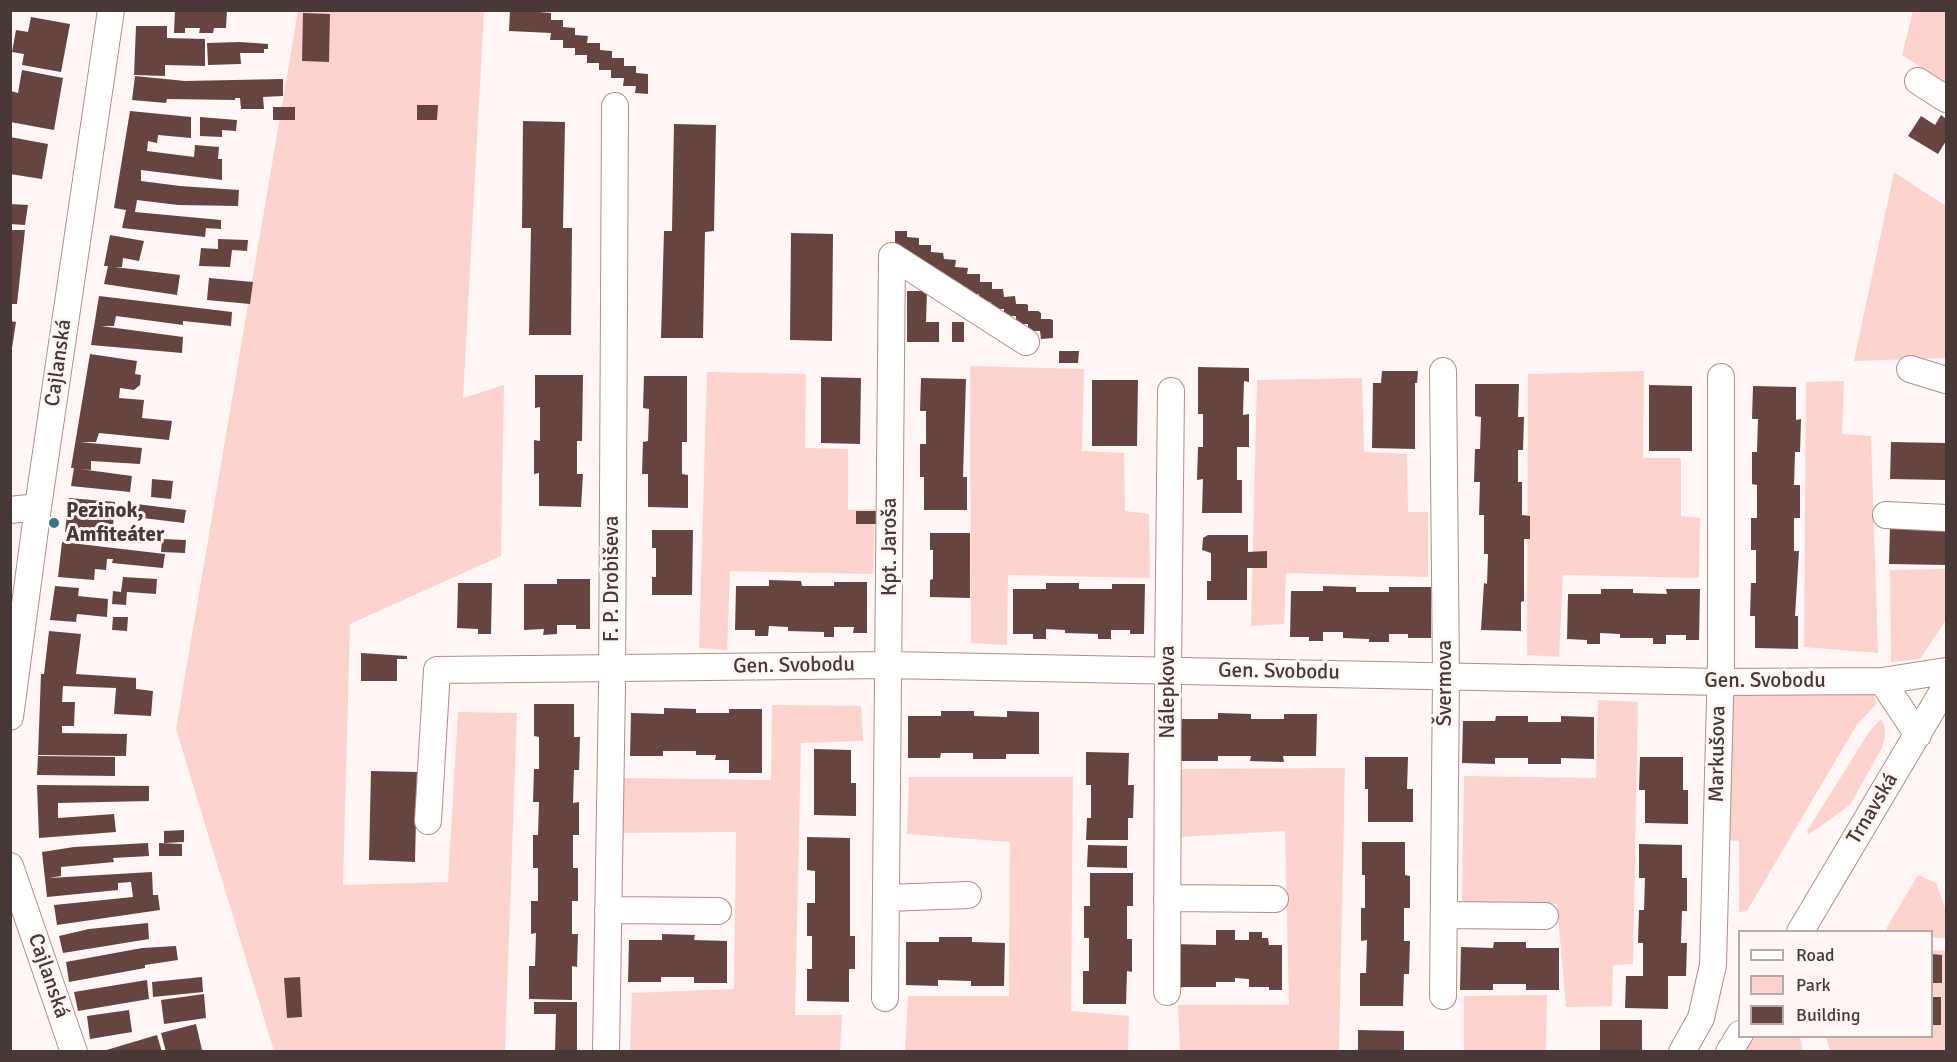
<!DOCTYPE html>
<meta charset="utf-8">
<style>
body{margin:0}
#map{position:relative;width:1957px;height:1062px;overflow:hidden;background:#fff6f5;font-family:Signika,sans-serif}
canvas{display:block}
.frame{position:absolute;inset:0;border:12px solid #493936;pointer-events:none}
.legend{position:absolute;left:1738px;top:930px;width:195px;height:108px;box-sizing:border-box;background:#fff6f5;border:2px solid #b6aaa9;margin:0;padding:8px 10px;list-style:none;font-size:18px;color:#493936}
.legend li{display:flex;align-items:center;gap:12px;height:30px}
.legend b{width:30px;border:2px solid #b6aaa9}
</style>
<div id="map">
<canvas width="1957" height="1062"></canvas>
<div class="frame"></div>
<ul class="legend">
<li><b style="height:8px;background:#fff"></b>Road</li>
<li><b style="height:16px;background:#fcd2cc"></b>Park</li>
<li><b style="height:16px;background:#66443f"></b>Building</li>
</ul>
</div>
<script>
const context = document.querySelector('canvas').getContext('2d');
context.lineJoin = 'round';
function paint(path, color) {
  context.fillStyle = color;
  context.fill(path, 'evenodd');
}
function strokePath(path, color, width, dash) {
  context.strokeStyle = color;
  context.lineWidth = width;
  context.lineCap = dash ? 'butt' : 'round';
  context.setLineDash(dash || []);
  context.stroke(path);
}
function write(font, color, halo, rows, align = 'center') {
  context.font = font + ' Signika,sans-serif';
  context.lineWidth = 6;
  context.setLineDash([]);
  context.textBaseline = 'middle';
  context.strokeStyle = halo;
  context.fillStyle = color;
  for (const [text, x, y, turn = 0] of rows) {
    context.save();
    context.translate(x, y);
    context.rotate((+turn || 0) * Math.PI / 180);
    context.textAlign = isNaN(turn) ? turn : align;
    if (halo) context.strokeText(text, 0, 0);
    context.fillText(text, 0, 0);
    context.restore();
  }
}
paint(new Path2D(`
 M298,11H484L463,398L504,385L501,556L350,624L343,885L448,882L458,712L517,713L505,1051H274L176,729Z
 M1913,11H1946V83L1902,55Z
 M1894,172L1946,206V358L1854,361Z
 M970,366L1084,369L1082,451L1124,453L1125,511L1149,514L1150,578L1008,575L1007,645L971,643Z
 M1644,371L1643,458H1681V516L1700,518L1699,578L1563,575L1559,657L1527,655L1528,374Z
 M707,372L806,374L805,448L848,449V510L875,509L873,574L730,571L727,650L699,648Z
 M1362,378L1364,452L1407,454L1408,512H1428V577L1286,573L1284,624L1251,626L1257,380Z
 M1844,381L1842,434L1871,436L1878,653L1804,647L1806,382Z
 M1946,569V620L1920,659L1891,662L1890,570Z
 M1870,689L1877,703L1856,726L1747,911L1739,912V841L1725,840L1728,690Z
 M1598,700L1638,702L1633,964L1613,965L1612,1006L1566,1007L1557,904L1462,903L1464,776L1596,778Z
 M772,705L861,706L863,741L801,743L795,1015H842L840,1051H630L632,993L734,989L736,832L621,833L623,778L771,780Z
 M1881,719L1885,727V738L1882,748L1850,805L1808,835L1807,831L1869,732Z
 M1345,768L1339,1051H1180L1178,1005H1289L1285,831L1178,837L1177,769Z
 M909,777H1073L1071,1011L1129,1016L1128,1051H905L908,996H1009L1010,842L907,834Z
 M1918,875L1936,883L1946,910V938H1932V932L1887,931V927Z
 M1932,950L1946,951V1051H1830L1826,1037L1932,1036Z
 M1547,995L1546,1051H1464V996Z
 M1754,1037H1800L1803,1051H1745Z`), '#fcd2cc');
paint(new Path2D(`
 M175,10H227L226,28H214L213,33H199L200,28H185V33H174Z
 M510,10H539V12L551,13V20H563V27L575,28V35L588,36L587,43H600V50L612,51V58H624V66H636V73L648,74V94L635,93L636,86H623L624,78H611V70H599V63H587V55H575V48H563V40H550L551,33L509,31Z
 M303,13L330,14L329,62L302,61Z
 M31,17L70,24L61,72L22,65L24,54L12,52L16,30L28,32Z
 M136,26H167V38L205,39V66L165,65V76L134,75Z
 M240,42L268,44V49H264V53H240L241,64L208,65L207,43Z
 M22,70L63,78L54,130L10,122L11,91L18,93Z
 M135,76L185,81L283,79V96L263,97L264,109H241L240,98H235V100L167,99L166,103L132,100Z
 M417,105H438L437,120H417Z
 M273,107H295V120H273Z
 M130,111L191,117V138L158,135L157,143L148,141L147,151L194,157L195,145L219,147L218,159H222V180L141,170V181L180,186L239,190L238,206L178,205L137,200L135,212L221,220V229L206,228L205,237L122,228L126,210L114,208Z
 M1941,115L1946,119V141L1938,154L1908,136L1921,116L1935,125Z
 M200,117L237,120L236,131L222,130V137L200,136Z
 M523,121L565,122L563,228H572L571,335H529L531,228H522Z
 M674,124L716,125L714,231L705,232L703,338H661L664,231H672Z
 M10,137L48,144L42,179L10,174Z
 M10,204L28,205L25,225L10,224Z
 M10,230H25L17,304H10Z
 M895,231H907V237L919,238V245H931V252L943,253L944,259L956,260L955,267L968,268L967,274H980V282H992V289H1003L1004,297L1015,296L1016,304H1026L1028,305V311H1038L1041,313V319H1050L1053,320V338L1041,339L1040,331H1028V324H1016V316H1004V309H992L991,302L980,301L979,294H967V287H955V280L943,279V273L931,272V265L918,264L919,257H906L895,251Z
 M791,233L833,234L832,341L790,340Z
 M110,235L144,241L139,261L123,258L122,267H115L180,275L177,295L104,284L108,266H104Z
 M218,239L248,240L247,251L232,250L230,267L199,266L201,248L218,249Z
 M209,278L253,282L250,304L207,300Z
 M907,291H927L926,322H939V342H907Z
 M99,296L232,312L231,326L183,321V325L116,316L114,326H101L183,337L182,353L91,345Z
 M10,321L16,322L12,348H10Z
 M952,322H964V342H952Z
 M1059,351H1079L1078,363H1059Z
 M90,354L137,361L135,374L141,375L140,385L134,390L120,388L119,398L144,400L142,418L172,421L169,440L99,433L96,442H80L142,448L140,464L91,461V470L80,469L132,476L130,492L71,486L74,468H71Z
 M1198,367L1249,368V382L1244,381L1243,415L1249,414V447H1237V480H1242V513H1202L1203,479L1197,480L1198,447H1203V414H1198Z
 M1382,371H1418L1417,383H1415V449L1372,448L1373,383H1381Z
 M535,375H583L582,441H577V474H583L581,507L539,506V473L534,474V440L540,441V407L535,408Z
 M644,376H687V442H682V474L688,475V508L648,507V474H642L643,442L648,441L649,409L643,408Z
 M821,377L861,378L860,444L821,443Z
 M921,378L966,379L963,477H967V510H924V477H920V444H926V411H920Z
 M1092,380H1138L1137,446H1092Z
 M1475,384H1519L1518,417H1524L1523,450H1518V482H1522V515L1530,516V539H1524V601L1521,602V631L1481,630L1484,583L1487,584L1488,554H1484V515H1479L1480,482H1474L1475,449H1480L1481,417L1475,416Z
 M1649,385L1692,386V451H1649Z
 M1753,386L1796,387V420L1801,419L1800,452H1795L1794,485H1800V518H1794V551H1799L1795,616H1798V649L1755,648V616H1750L1751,583H1756V550H1751V518H1757V485L1752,484V452H1757L1758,419H1752Z
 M1891,442L1946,443V480L1890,479Z
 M152,479L173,481L171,499L151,497Z
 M69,498L115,502L113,526L102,525L100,536L65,532Z
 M136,504L186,510L184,523L135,517Z
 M856,511H879V524H856Z
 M1890,527L1946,528V565L1889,564Z
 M652,530H693L692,595H652V577H656V548H652Z
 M930,533H970V598L930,597V580L933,579V550H930Z
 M1208,535H1248V552L1267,551V568H1247V600H1207V581H1211V553L1202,550L1203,538Z
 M162,539L186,540L185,553L161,552Z
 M62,542L165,554L163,568L112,563L113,559H107L106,570L95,569L94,580L58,577Z
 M123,577L157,579L156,594L127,592L126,605L112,604L113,591L121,592Z
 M557,579H590V629H576V625H557V634L543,635L544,629L524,630V584H557Z
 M769,580L801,581L802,586H834V582H867V633H853L854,627H834V637H824V632L788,631V627L769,626L768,636H755V630H735L736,586H769Z
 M458,583H492L491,634H478V629L457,628Z
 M1046,583H1079V589H1112V584H1145L1144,634H1130V630H1111V639H1098V634L1065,633V630L1046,629V639H1033V634H1013V589H1046Z
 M55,586L79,588L78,596L108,599L107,617L77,614L76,622L50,620Z
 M1323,586L1356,587V592H1389V587H1431V638H1408V634H1389V642H1369V639L1343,638V632H1323V641H1309V637H1290L1291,591H1323Z
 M1601,589H1633V593L1667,594L1666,589H1700L1699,640H1686V635H1666V644H1653V638H1620V634L1600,633V644H1587V640L1567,639L1568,594H1601Z
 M113,617H128L127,631L112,630Z
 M49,631L81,634L76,674L136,678V689L153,691L151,716L114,714L116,688L63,686L62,702H75L74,726H62V733L127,734L126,756L38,755L41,674H44Z
 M361,653L407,656V659H397V681H361Z
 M534,704H574V737H580L579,770H574L573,803L579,802V835H573V868H578V901H572V934H578L577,967L572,966V1000L529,999V966H535L536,933L531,934V901H538V868H533V835H538L539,802H533L534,769H539V737L534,736Z
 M664,708L696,709V713H729V709H762V773H729V760H715L716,755H696V751H663V756H630L631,713L664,714Z
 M941,711H974V716L1007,717V711L1039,712V754H1006V759H973V753H941L940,758H908V716H941Z
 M1218,713L1251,714V719H1284V714H1317L1316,756H1283L1284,762L1250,761L1251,756H1218V761H1173L1176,719H1218Z
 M1496,716H1528V722H1561V716L1594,717V759L1561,758V764H1528V758H1495V764L1462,763L1463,721H1495Z
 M814,749L851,750V783H856V816L814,815Z
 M1086,752L1129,753L1128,785H1134L1133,818H1128V840H1086L1087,818H1091V785H1086Z
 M38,756L115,757V776L37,775Z
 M1365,757H1408L1407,789H1413V822H1368V789H1365Z
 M1640,757H1683V790H1688V824L1645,823V790H1639Z
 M371,771L417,772L415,862L369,860Z
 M37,785L149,786V801L58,803V818L114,814L116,832L39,838Z
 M184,830V842L164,843V831Z
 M807,837L850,838V936H855V969H849V1002L807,1001V969H812V936H807V903H815V871L807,870Z
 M1362,842H1405V875L1410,876V908H1404V941H1410L1409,974H1404L1403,1006H1360V973H1366L1367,940L1361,941V908H1365V875H1362Z
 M148,843L149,856L113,858L114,862L61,867V876L49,878L152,872L153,895H158L160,910L57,925L54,905L133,897L131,882L118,883V890L47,897L42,852L74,847Z
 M159,843L182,844V856H159Z
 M1639,844L1682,845V878H1687V911H1682L1681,943H1687L1686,976H1668V1009L1625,1008L1626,976H1643V943H1638L1639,910H1644L1645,878H1639Z
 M1088,845L1127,846V868L1087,867Z
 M1090,873H1133V906H1127V939H1132V972L1127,971L1126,1004H1083V971H1089V938H1084V906H1090Z
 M148,923L149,939L63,953L59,936L89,929Z
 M1216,930H1235V940H1249V932H1262V938H1268L1269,945H1282V990H1269V987H1249V979L1235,978V982H1216V987H1183L1167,992L1170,944L1216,945Z
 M662,934L695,935L694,940L727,941V983H694V977H661V982H628L629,940H662Z
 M939,937H972V942L1005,943L1004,986H971V981L938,980V986L906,985V942H939Z
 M1494,942H1526V948H1559V990H1526V984H1493V990H1460L1461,947L1493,948Z
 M176,946L178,960L145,965V968L69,982L66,962L142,948Z
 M1932,954L1942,955V983H1932Z
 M202,977L203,992L153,997L152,982Z
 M300,977L302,1017L287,1018L284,978Z
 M147,980L149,999L78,1011L74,992Z
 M204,994L206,1018L164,1024L161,1000Z
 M1932,997H1941V1025H1932Z
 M534,1002H577V1052H555L556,1014H534Z
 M129,1010L132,1032L90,1039L87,1016Z
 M1600,1020H1642V1052H1600Z
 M196,1024L202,1050L195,1052H166L161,1033Z
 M1358,1030L1404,1031V1052H1358Z
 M157,1035L162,1052H103V1051Z`), '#66443f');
const minor = new Path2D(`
 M1918,81L1946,99
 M1910,369L1946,380
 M10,510L38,507
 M1886,515L1946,518
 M1882,681L1918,735
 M10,717L38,507L111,10
 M428,821L437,670L889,665L1720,682L1882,681L1946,671
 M10,866L74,1052
 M887,898L968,895
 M1167,898L1275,899
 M608,910L718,911
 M1444,915L1545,916
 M1800,932L1946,686
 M1167,992L1168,670L1171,391
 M1443,996L1446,676L1443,371
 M885,998L892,256L1026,342
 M606,1052L612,687L615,106
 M1682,1052L1701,1018L1713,965L1721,662V377
 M1729,1052L1740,1034`);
strokePath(minor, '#b28c86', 28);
strokePath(minor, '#fff', 26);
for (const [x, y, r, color] of [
 [54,523,6,"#357688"]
]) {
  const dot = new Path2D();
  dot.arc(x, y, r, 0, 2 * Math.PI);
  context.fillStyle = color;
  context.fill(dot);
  strokePath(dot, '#fff6f5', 2);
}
write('21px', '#493936', '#fff6f5', [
 ["Cajlanská",59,363,-82],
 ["Kpt. Jaroša",890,547,-90],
 ["F. P. Drobiševa",612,579,-90],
 ["Gen. Svobodu",794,666,-1],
 ["Gen. Svobodu",1279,672,1],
 ["Gen. Svobodu",1765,681],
 ["Švermova",1445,683,-90],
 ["Nálepkova",1168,692,-90],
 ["Markušova",1718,754,-89],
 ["Trnavská",1873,809,-59],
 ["Cajlanská",48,976,71]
]);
write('bold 21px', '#493936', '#fff6f5', [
 ["Pezinok,",66,511],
 ["Amfiteáter",66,535]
], 'left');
</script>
